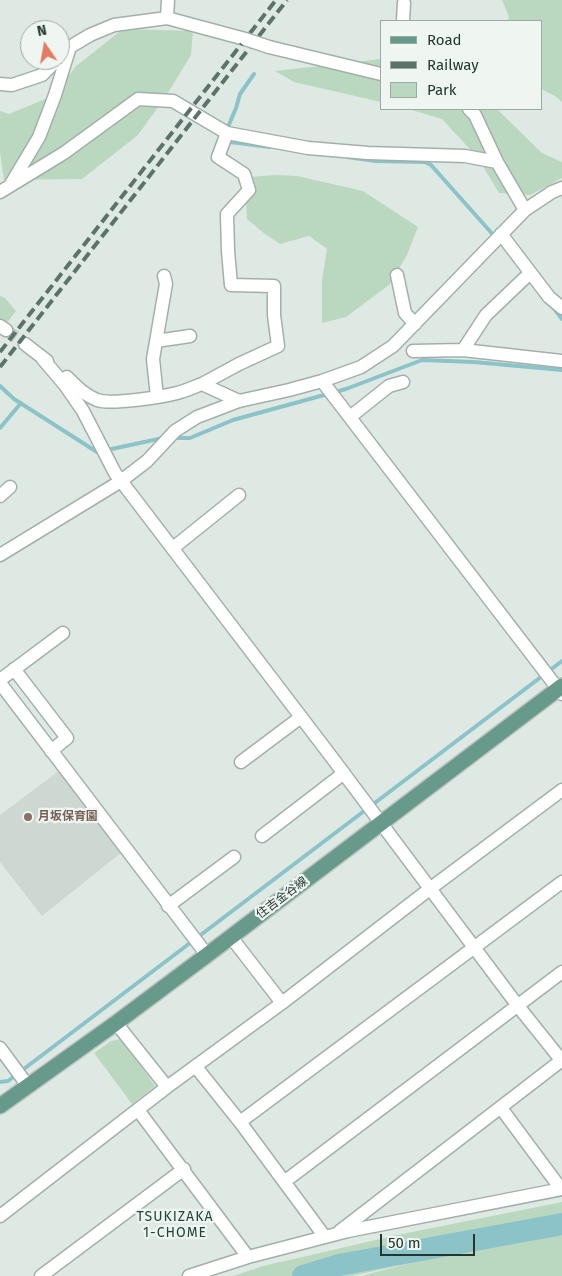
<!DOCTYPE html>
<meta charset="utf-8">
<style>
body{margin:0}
#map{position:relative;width:562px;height:1276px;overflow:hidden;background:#dfe9e4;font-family:"Fira Sans",sans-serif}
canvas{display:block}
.legend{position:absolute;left:380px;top:20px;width:162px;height:90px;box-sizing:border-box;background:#eff6f2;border:1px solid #9daaa4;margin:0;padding:6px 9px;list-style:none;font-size:15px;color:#223730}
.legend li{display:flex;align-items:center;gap:10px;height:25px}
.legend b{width:25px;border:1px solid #9daaa4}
.north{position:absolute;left:20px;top:20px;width:50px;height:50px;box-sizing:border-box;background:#eff6f2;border:1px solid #9daaa4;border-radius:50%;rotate:348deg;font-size:14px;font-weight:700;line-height:20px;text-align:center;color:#223730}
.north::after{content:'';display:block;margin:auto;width:18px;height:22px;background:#e47b62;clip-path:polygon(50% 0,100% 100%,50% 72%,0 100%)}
.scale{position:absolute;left:380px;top:1234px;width:95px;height:22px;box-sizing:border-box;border:2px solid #223730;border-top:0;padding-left:6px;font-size:15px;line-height:18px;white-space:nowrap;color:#223730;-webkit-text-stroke:4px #eff6f2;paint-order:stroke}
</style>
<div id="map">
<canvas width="562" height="1276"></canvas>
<ul class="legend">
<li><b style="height:6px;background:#689a8b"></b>Road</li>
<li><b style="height:6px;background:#5c736c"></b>Railway</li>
<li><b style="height:14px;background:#bad8c0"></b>Park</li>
</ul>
<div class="north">N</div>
<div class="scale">50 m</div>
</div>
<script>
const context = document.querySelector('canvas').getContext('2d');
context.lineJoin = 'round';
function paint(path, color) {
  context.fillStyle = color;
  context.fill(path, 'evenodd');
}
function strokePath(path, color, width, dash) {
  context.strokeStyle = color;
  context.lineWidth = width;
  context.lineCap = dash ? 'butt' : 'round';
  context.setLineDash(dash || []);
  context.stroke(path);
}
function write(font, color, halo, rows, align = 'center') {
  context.font = font + ' "Fira Sans","Noto Sans JP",sans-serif';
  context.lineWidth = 4.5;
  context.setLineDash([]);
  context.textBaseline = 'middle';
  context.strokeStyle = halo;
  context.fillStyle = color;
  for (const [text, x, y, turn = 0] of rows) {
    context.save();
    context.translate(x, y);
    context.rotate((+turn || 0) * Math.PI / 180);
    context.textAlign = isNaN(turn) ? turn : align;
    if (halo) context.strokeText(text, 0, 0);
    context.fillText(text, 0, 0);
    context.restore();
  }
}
paint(new Path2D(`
 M60,770L122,852L42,916L0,862V815Z`), '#ced8d3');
paint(new Path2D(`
 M502,0H562V102L555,96L541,89V21H507L509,17Z
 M123,29L193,31L191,55L166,96L138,135L82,179L4,180L0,152V111L9,114L55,95L76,66Z
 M381,59V102L294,82L275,71Z
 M408,109H497L542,153L562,162V178L530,195L499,193L478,158L442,119Z
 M276,175L297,176L363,191L418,227L407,255L389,285L346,317L322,323V280L327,249L309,236L280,244L265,234L247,219L246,200L250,177Z
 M0,296L5,298L16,311L0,332Z
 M121,1039L155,1086L132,1104L94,1053L111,1041Z
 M562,1202V1276H361L410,1263L352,1276H233L263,1266L402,1234Z`), '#bad8c0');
strokePath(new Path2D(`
 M225,129L228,127L236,108L240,94L254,74
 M226,139L230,142L270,147
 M347,157L376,161L425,162L431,165L496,238
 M553,307L562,319
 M0,386L14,399L97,452L100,451
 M0,428L21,403
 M173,438H190L233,420L346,389L422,360L474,362L562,370
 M107,450L163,438
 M0,1082L8,1081L562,661`), '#8cc3c9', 4);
strokePath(new Path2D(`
 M303,1276L339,1265L562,1224`), '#8cc3c9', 22);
strokePath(new Path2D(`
 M6,330L25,344`), '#b9c5c0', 12, [12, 6]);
const minor = new Path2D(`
 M167,18L168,0
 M403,21L404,3
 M269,47L381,74
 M60,57L70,47L90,35L114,25L167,18L245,39
 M0,84L12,85L42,75L57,60
 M469,109L475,115L497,162L525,210
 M11,184L39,137L55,95L69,50
 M0,192L64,153L138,99L173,101L227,133L308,148L368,153L465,156L497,162
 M501,234L549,297L562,308
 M397,275L405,313L415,324
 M0,326L6,330
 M156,341L190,336
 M25,344L47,361
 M463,350L562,361
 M413,351L463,350L486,315L530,273
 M42,358L65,385L83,411L115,473L330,755L518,1006L562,1061
 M67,377C76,386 84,395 97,400C111,405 162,397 177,393C185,391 194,387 202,384L239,401
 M322,381L562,694
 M202,384L239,364L278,346L274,315V286L231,285L228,251L227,214L249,190L244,174L218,157L227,133
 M157,397L153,359L166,284L164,276
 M350,417L389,386L403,382
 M0,496L10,487
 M173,548L239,495
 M0,555L121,481L147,461L175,431L197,417L239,401L289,390L322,381L361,367L393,346L525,210L552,192L562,188
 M14,669L67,738L51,751
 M0,680L63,633
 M0,683L207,955
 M241,762L301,717
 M262,836L344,773
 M168,906L234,857
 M231,937L282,1003
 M116,1023L167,1087
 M0,1048L28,1086
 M196,1067L240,1122L325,1237
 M501,1108L561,1189
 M138,1110L248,1257
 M240,1122L562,882
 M284,1182L562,972
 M0,1216L167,1087L282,1003L431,888L562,790
 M340,1231L562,1060
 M41,1276L184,1169
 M189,1276L248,1257L348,1231L562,1189`);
const major = new Path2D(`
 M0,1106L116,1023L207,955L562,686`);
strokePath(minor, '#a3b0aa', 15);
strokePath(major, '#bdc3c1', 18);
strokePath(minor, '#fff', 12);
strokePath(major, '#689a8b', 15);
strokePath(new Path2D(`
 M0,352L276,0
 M0,367L287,0`), '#5c736c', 4, [10, 5]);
const minorBridge = new Path2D(`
 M245,39L269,47`);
strokePath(minorBridge, '#a3b0aa', 15, []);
strokePath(minorBridge, '#fff', 12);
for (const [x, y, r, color] of [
 [28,817,5,"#8d6e63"]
]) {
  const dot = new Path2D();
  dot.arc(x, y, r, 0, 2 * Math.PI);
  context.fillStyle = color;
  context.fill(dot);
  strokePath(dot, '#eff6f2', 2);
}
write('bold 12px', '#785e54', '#eff6f2', [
 ["月坂保育園",38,817]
], 'left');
write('12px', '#223730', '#eff6f2', [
 ["住吉金谷線",282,898,-37]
]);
context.letterSpacing = '1px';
write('14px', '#20473c', '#eff6f2', [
 ["TSUKIZAKA",175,1217],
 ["1-CHOME",175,1233]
]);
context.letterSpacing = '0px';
</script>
